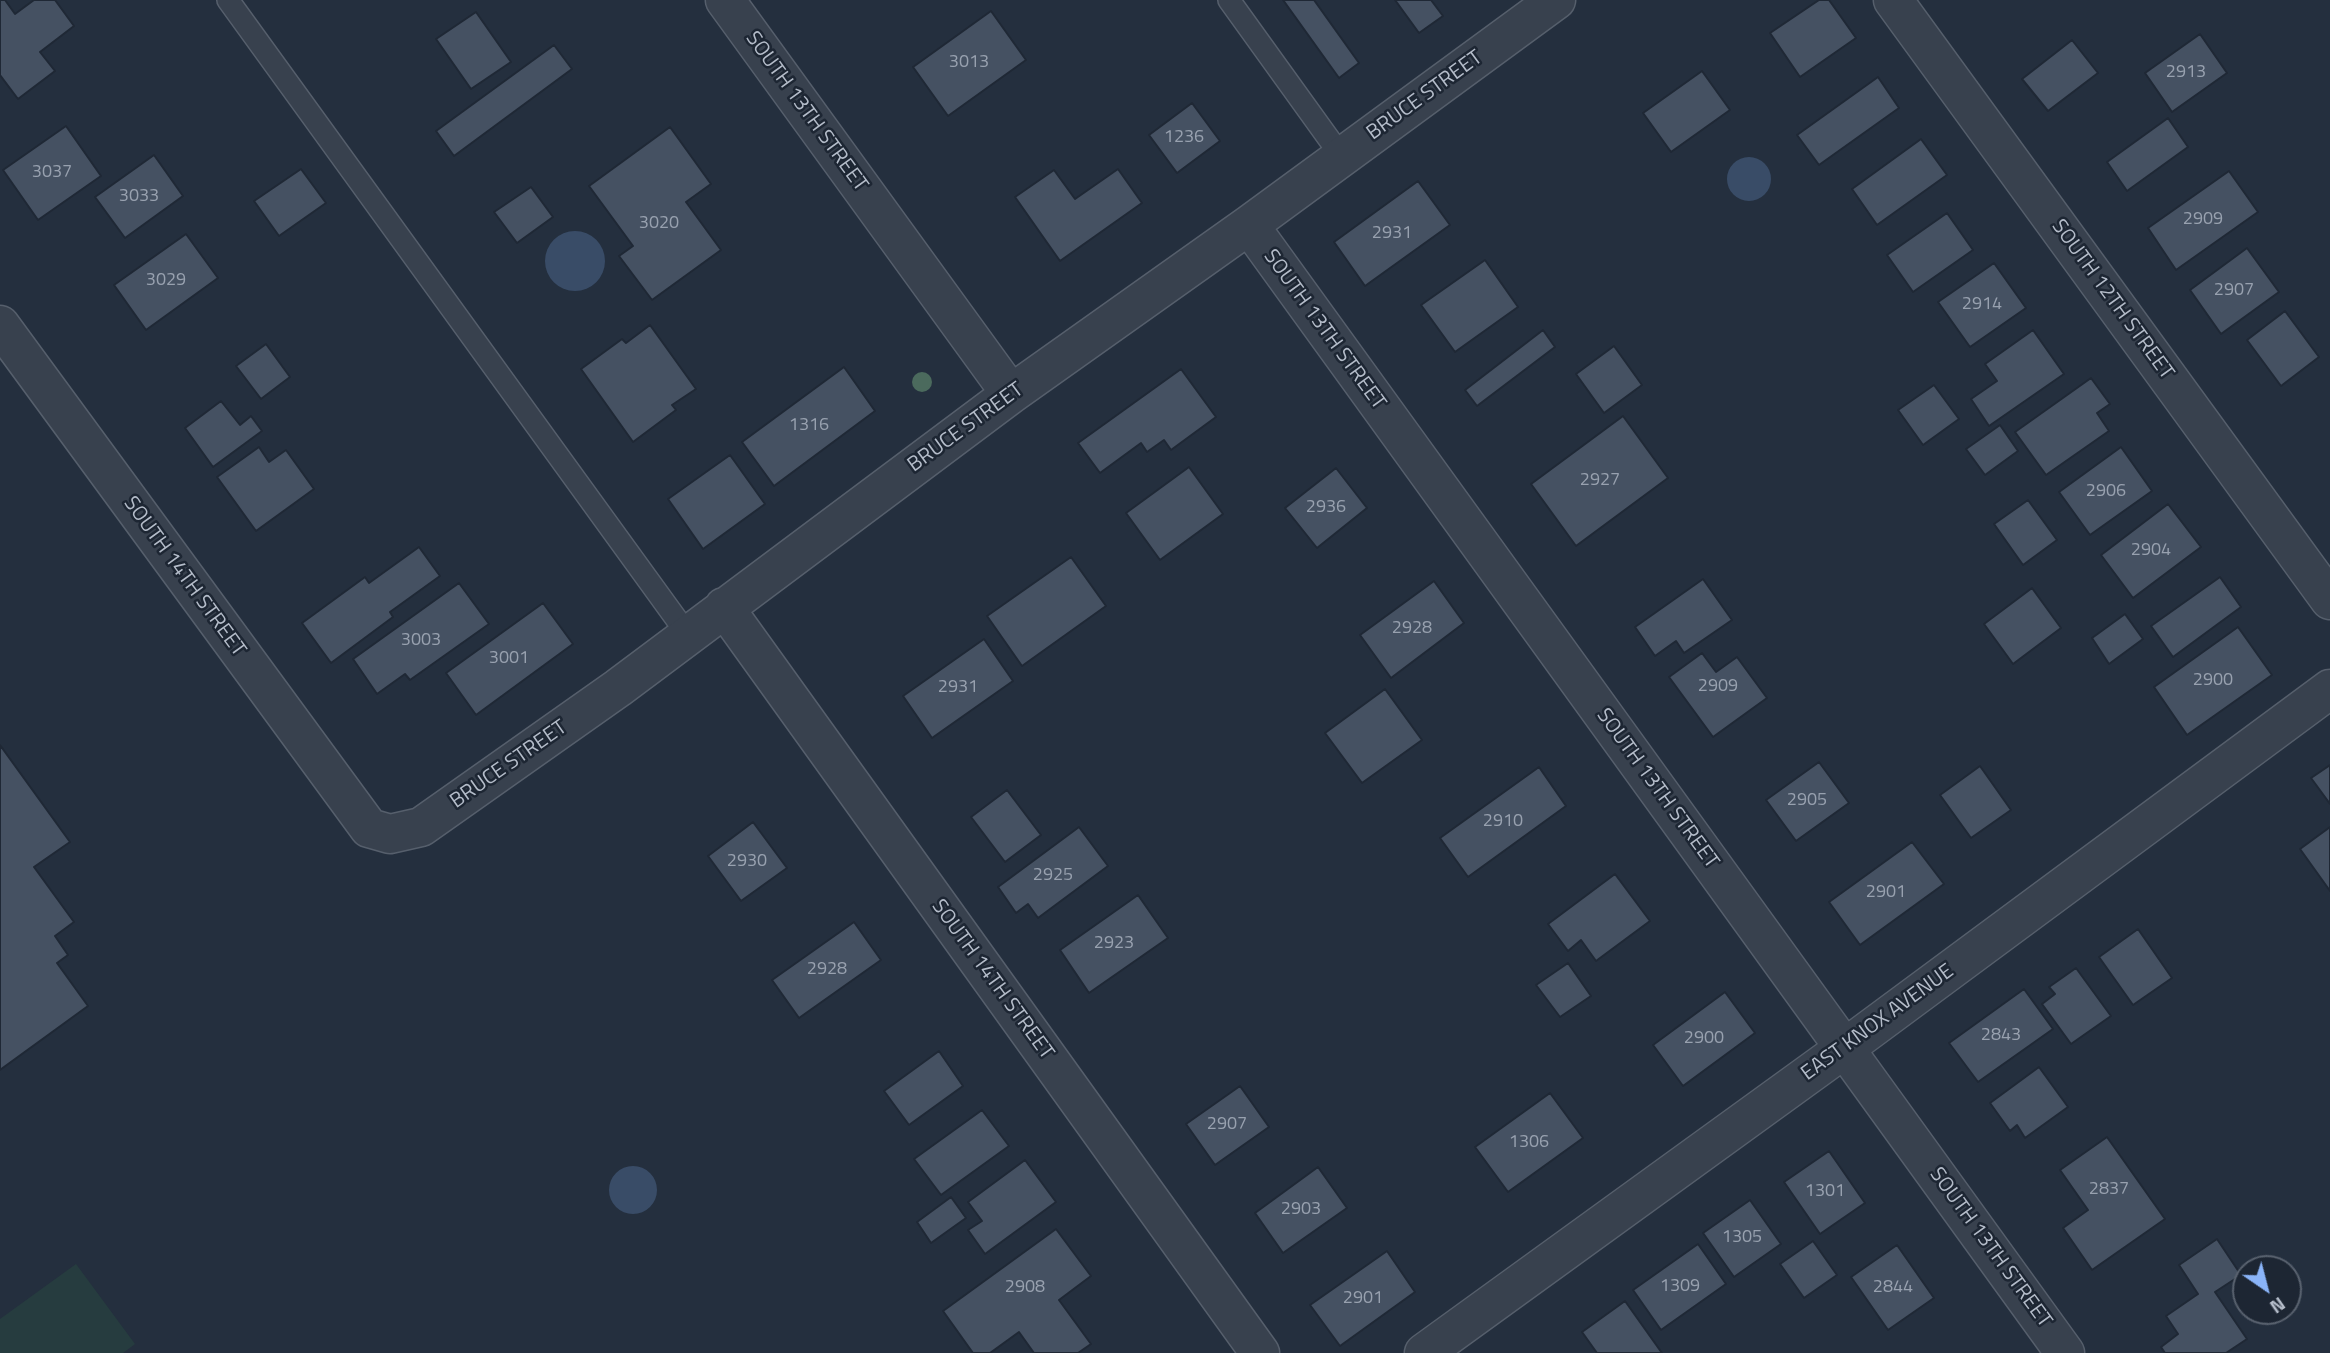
<!DOCTYPE html>
<style>
body{margin:0}
#map{position:relative;width:2330px;height:1353px;overflow:hidden;background:#242f3e;font-family:"Titillium Web",sans-serif}
canvas{display:block}
.north{position:absolute;left:2232px;top:1255px;width:70px;height:70px;box-sizing:border-box;background:#1d2633;border:2px solid #59626f;border-radius:50%;rotate:145deg;font-size:19px;font-weight:700;line-height:28px;text-align:center;color:#b4bcc9}
.north::after{content:'';display:block;margin:auto;width:24px;height:32px;background:#8ab4f8;clip-path:polygon(50% 0,100% 100%,50% 72%,0 100%)}
</style>
<div id="map">
<canvas width="2330" height="1353"></canvas>
<div class="north">N</div>
</div>
<script>
const context = document.querySelector('canvas').getContext('2d');
context.lineJoin = 'round';
function paint(path, color) {
  context.fillStyle = color;
  context.fill(path, 'evenodd');
}
function strokePath(path, color, width, dash) {
  context.strokeStyle = color;
  context.lineWidth = width;
  context.lineCap = dash ? 'butt' : 'round';
  context.setLineDash(dash || []);
  context.stroke(path);
}
function write(font, color, halo, rows, align = 'center') {
  context.font = font + ' "Titillium Web",sans-serif';
  context.lineWidth = 5;
  context.setLineDash([]);
  context.textBaseline = 'middle';
  context.strokeStyle = halo;
  context.fillStyle = color;
  for (const [text, x, y, turn = 0] of rows) {
    context.save();
    context.translate(x, y);
    context.rotate((+turn || 0) * Math.PI / 180);
    context.textAlign = isNaN(turn) ? turn : align;
    if (halo) context.strokeText(text, 0, 0);
    context.fillText(text, 0, 0);
    context.restore();
  }
}
paint(new Path2D(`
 M76,1264L135,1344L123,1353H0V1319Z`), '#263c3f');
paint(new Path2D(`
 M1727 179a22 22 0 1 1 44 0a22 22 0 1 1-44 0Z
 M545 261a30 30 0 1 1 60 0a30 30 0 1 1-60 0Z
 M609 1190a24 24 0 1 1 48 0a24 24 0 1 1-48 0Z`), '#394c67');
const building = new Path2D(`
 M0,0H5L15,14L34,0H55L74,26L40,52L55,71L18,99L0,75Z
 M1283,0H1314L1359,63L1339,78Z
 M1395,0H1431L1443,16L1419,33Z
 M1819,0H1829L1856,38L1800,77L1770,33Z
 M991,11L1026,60L948,116L913,67Z
 M476,12L511,62L471,89L436,39Z
 M2200,34L2227,73L2172,112L2145,73Z
 M2072,40L2098,73L2048,111L2022,79Z
 M554,45L572,69L454,156L436,131Z
 M1702,71L1730,110L1671,152L1643,113Z
 M1878,77L1899,108L1819,165L1797,135Z
 M1192,103L1220,141L1177,173L1149,135Z
 M2168,118L2188,147L2127,191L2107,162Z
 M66,126L101,176L38,220L3,170Z
 M670,127L711,184L686,202L721,250L652,300L619,256L633,246L589,186Z
 M1921,139L1947,175L1877,225L1852,189Z
 M154,155L183,196L125,238L95,197Z
 M301,169L326,203L279,236L254,201Z
 M1118,169L1142,203L1060,261L1015,197L1054,170L1075,199Z
 M2229,171L2258,212L2176,270L2148,228Z
 M1418,181L1450,225L1365,286L1334,242Z
 M531,187L553,217L517,243L494,212Z
 M1947,213L1973,250L1913,292L1887,255Z
 M186,234L218,278L146,330L114,285Z
 M2247,248L2279,292L2221,334L2190,290Z
 M1485,260L1518,307L1455,352L1421,305Z
 M1994,263L2026,308L1970,347L1938,302Z
 M2285,311L2319,357L2281,386L2247,340Z
 M650,325L696,389L672,405L676,410L633,442L581,369L622,339L626,343Z
 M1543,330L1555,347L1477,406L1465,390Z
 M2033,330L2064,374L1989,426L1971,399L1997,381L1985,364Z
 M266,344L290,377L261,399L236,366Z
 M1614,346L1642,385L1604,413L1576,374Z
 M844,367L875,411L774,486L742,442Z
 M1181,369L1216,417L1171,450L1164,440L1147,452L1141,443L1100,473L1078,443Z
 M2091,378L2110,404L2097,413L2109,431L2046,475L2015,432Z
 M1934,385L1959,419L1923,445L1898,410Z
 M221,401L240,425L251,416L262,431L213,467L185,428Z
 M1623,416L1668,478L1576,546L1531,484Z
 M2000,425L2018,451L1985,475L1966,449Z
 M259,447L269,462L286,450L314,489L256,531L217,477Z
 M2121,447L2152,491L2090,535L2059,492Z
 M730,455L765,504L703,549L668,499Z
 M1189,467L1223,514L1160,560L1126,513Z
 M1336,468L1367,508L1317,548L1285,508Z
 M2028,500L2057,540L2023,565L1994,524Z
 M2168,504L2201,547L2133,598L2101,555Z
 M419,547L440,576L390,612L393,617L331,663L302,623L365,577L369,583Z
 M1071,557L1106,606L1022,666L987,616Z
 M2220,577L2241,607L2173,657L2151,626Z
 M1703,579L1732,620L1684,653L1676,641L1655,656L1635,627Z
 M1434,581L1464,623L1391,678L1360,635Z
 M459,583L489,624L410,680L405,674L377,694L353,659Z
 M2032,588L2061,628L2013,664L1984,624Z
 M543,603L573,644L476,715L446,673Z
 M2125,614L2143,639L2109,664L2092,638Z
 M2238,627L2272,675L2187,735L2154,687Z
 M984,639L1013,681L932,738L903,696Z
 M1702,653L1716,672L1737,657L1767,698L1713,737L1669,677Z
 M1385,689L1422,740L1362,783L1325,733Z
 M0,745L70,842L34,867L74,922L55,936L68,955L57,963L88,1006L0,1070Z
 M1819,762L1849,803L1796,841L1766,800Z
 M2330,765V804L2311,778Z
 M1980,766L2011,810L1971,838L1940,795Z
 M1539,767L1566,806L1468,877L1440,838Z
 M1007,790L1041,835L1005,862L971,817Z
 M753,822L787,868L741,901L708,856Z
 M1079,827L1108,866L1038,918L1028,904L1016,913L998,887Z
 M2330,827V891L2300,849Z
 M1912,842L1944,884L1860,945L1829,902Z
 M1615,874L1650,921L1596,961L1581,940L1568,951L1548,924Z
 M1138,895L1168,938L1089,993L1060,950Z
 M854,922L881,960L799,1018L772,980Z
 M2138,929L2172,978L2133,1005L2099,957Z
 M1568,963L1591,996L1560,1017L1536,985Z
 M2076,968L2111,1016L2071,1044L2042,1004L2055,994L2049,987Z
 M2024,989L2053,1029L1978,1082L1949,1043Z
 M1725,992L1755,1033L1683,1086L1653,1045Z
 M939,1051L963,1086L909,1125L884,1091Z
 M2039,1067L2068,1107L2025,1138L2017,1125L2010,1131L1990,1103Z
 M1240,1086L1269,1127L1215,1165L1186,1124Z
 M1550,1093L1583,1138L1508,1192L1475,1147Z
 M982,1110L1009,1146L941,1195L914,1159Z
 M2107,1137L2165,1219L2092,1270L2063,1228L2088,1210L2060,1170Z
 M1829,1151L1865,1203L1820,1234L1784,1182Z
 M1025,1160L1056,1202L985,1254L968,1230L982,1221L968,1202Z
 M1318,1167L1347,1208L1283,1253L1255,1213Z
 M951,1197L966,1218L931,1243L917,1222Z
 M1750,1200L1781,1244L1734,1277L1703,1233Z
 M1056,1229L1091,1276L1059,1300L1091,1344L1078,1353H1034L1019,1332L990,1353H973L943,1311Z
 M2217,1239L2241,1275L2215,1292L2247,1339L2226,1353H2165L2161,1347L2178,1334L2166,1316L2198,1294L2179,1265Z
 M1813,1241L1837,1275L1804,1298L1780,1264Z
 M1698,1244L1726,1284L1661,1330L1633,1290Z
 M1897,1245L1934,1298L1888,1330L1851,1277Z
 M1387,1251L1415,1292L1340,1346L1310,1305Z
 M1625,1301L1662,1353H1597L1582,1332Z`);
paint(building, '#455162');
strokePath(building, '#1f2835', 2);
const lane = new Path2D(`
 M228,0L688,635
 M1229,0L1342,157`);
const street = new Path2D(`
 M725,0L1011,394
 M1893,0L2330,600
 M1249,225L2065,1353
 M0,325L369,828L390,834L421,827L618,688L1011,394L1249,225L1556,0
 M724,607L1260,1353
 M1424,1353L1845,1048L2330,689`);
strokePath(lane, '#565f6c', 24);
strokePath(street, '#565f6c', 41);
strokePath(lane, '#38414e', 21);
strokePath(street, '#38414e', 38);
context.fillStyle = '#4b6a5d';
for (const [x, y] of [
 [922,382]
]) {
  context.beginPath();
  context.arc(x, y, 10, 0, 2 * Math.PI);
  context.fill();
}
write('18px', '#98a1af', null, [
 ["3013",969,63],
 ["2913",2186,73],
 ["1236",1184,138],
 ["3037",52,173],
 ["3033",139,197],
 ["2909",2203,220],
 ["3020",659,224],
 ["2931",1392,234],
 ["3029",166,281],
 ["2907",2234,291],
 ["2914",1982,305],
 ["1316",809,426],
 ["2927",1600,481],
 ["2906",2106,492],
 ["2936",1326,508],
 ["2904",2151,551],
 ["2928",1412,629],
 ["3003",421,641],
 ["3001",509,659],
 ["2900",2213,681],
 ["2909",1718,687],
 ["2931",958,688],
 ["2905",1807,801],
 ["2910",1503,822],
 ["2930",747,862],
 ["2925",1053,876],
 ["2901",1886,893],
 ["2923",1114,944],
 ["2928",827,970],
 ["2843",2001,1036],
 ["2900",1704,1039],
 ["2907",1227,1125],
 ["1306",1529,1143],
 ["2837",2109,1190],
 ["1301",1825,1192],
 ["2903",1301,1210],
 ["1305",1742,1238],
 ["1309",1680,1287],
 ["2908",1025,1288],
 ["2844",1893,1288],
 ["2901",1363,1299]
]);
write('21px', '#b4bcc9', '#1d2633', [
 ["BRUCE STREET",1425,96,-36],
 ["SOUTH 13TH STREET",806,112,54],
 ["SOUTH 12TH STREET",2112,300,54],
 ["SOUTH 13TH STREET",1324,330,54],
 ["BRUCE STREET",966,428,-36],
 ["SOUTH 14TH STREET",184,577,54],
 ["BRUCE STREET",509,765,-35],
 ["SOUTH 13TH STREET",1657,789,54],
 ["SOUTH 14TH STREET",992,980,54],
 ["EAST KNOX AVENUE",1878,1023,-36],
 ["SOUTH 13TH STREET",1990,1248,54]
]);
</script>
